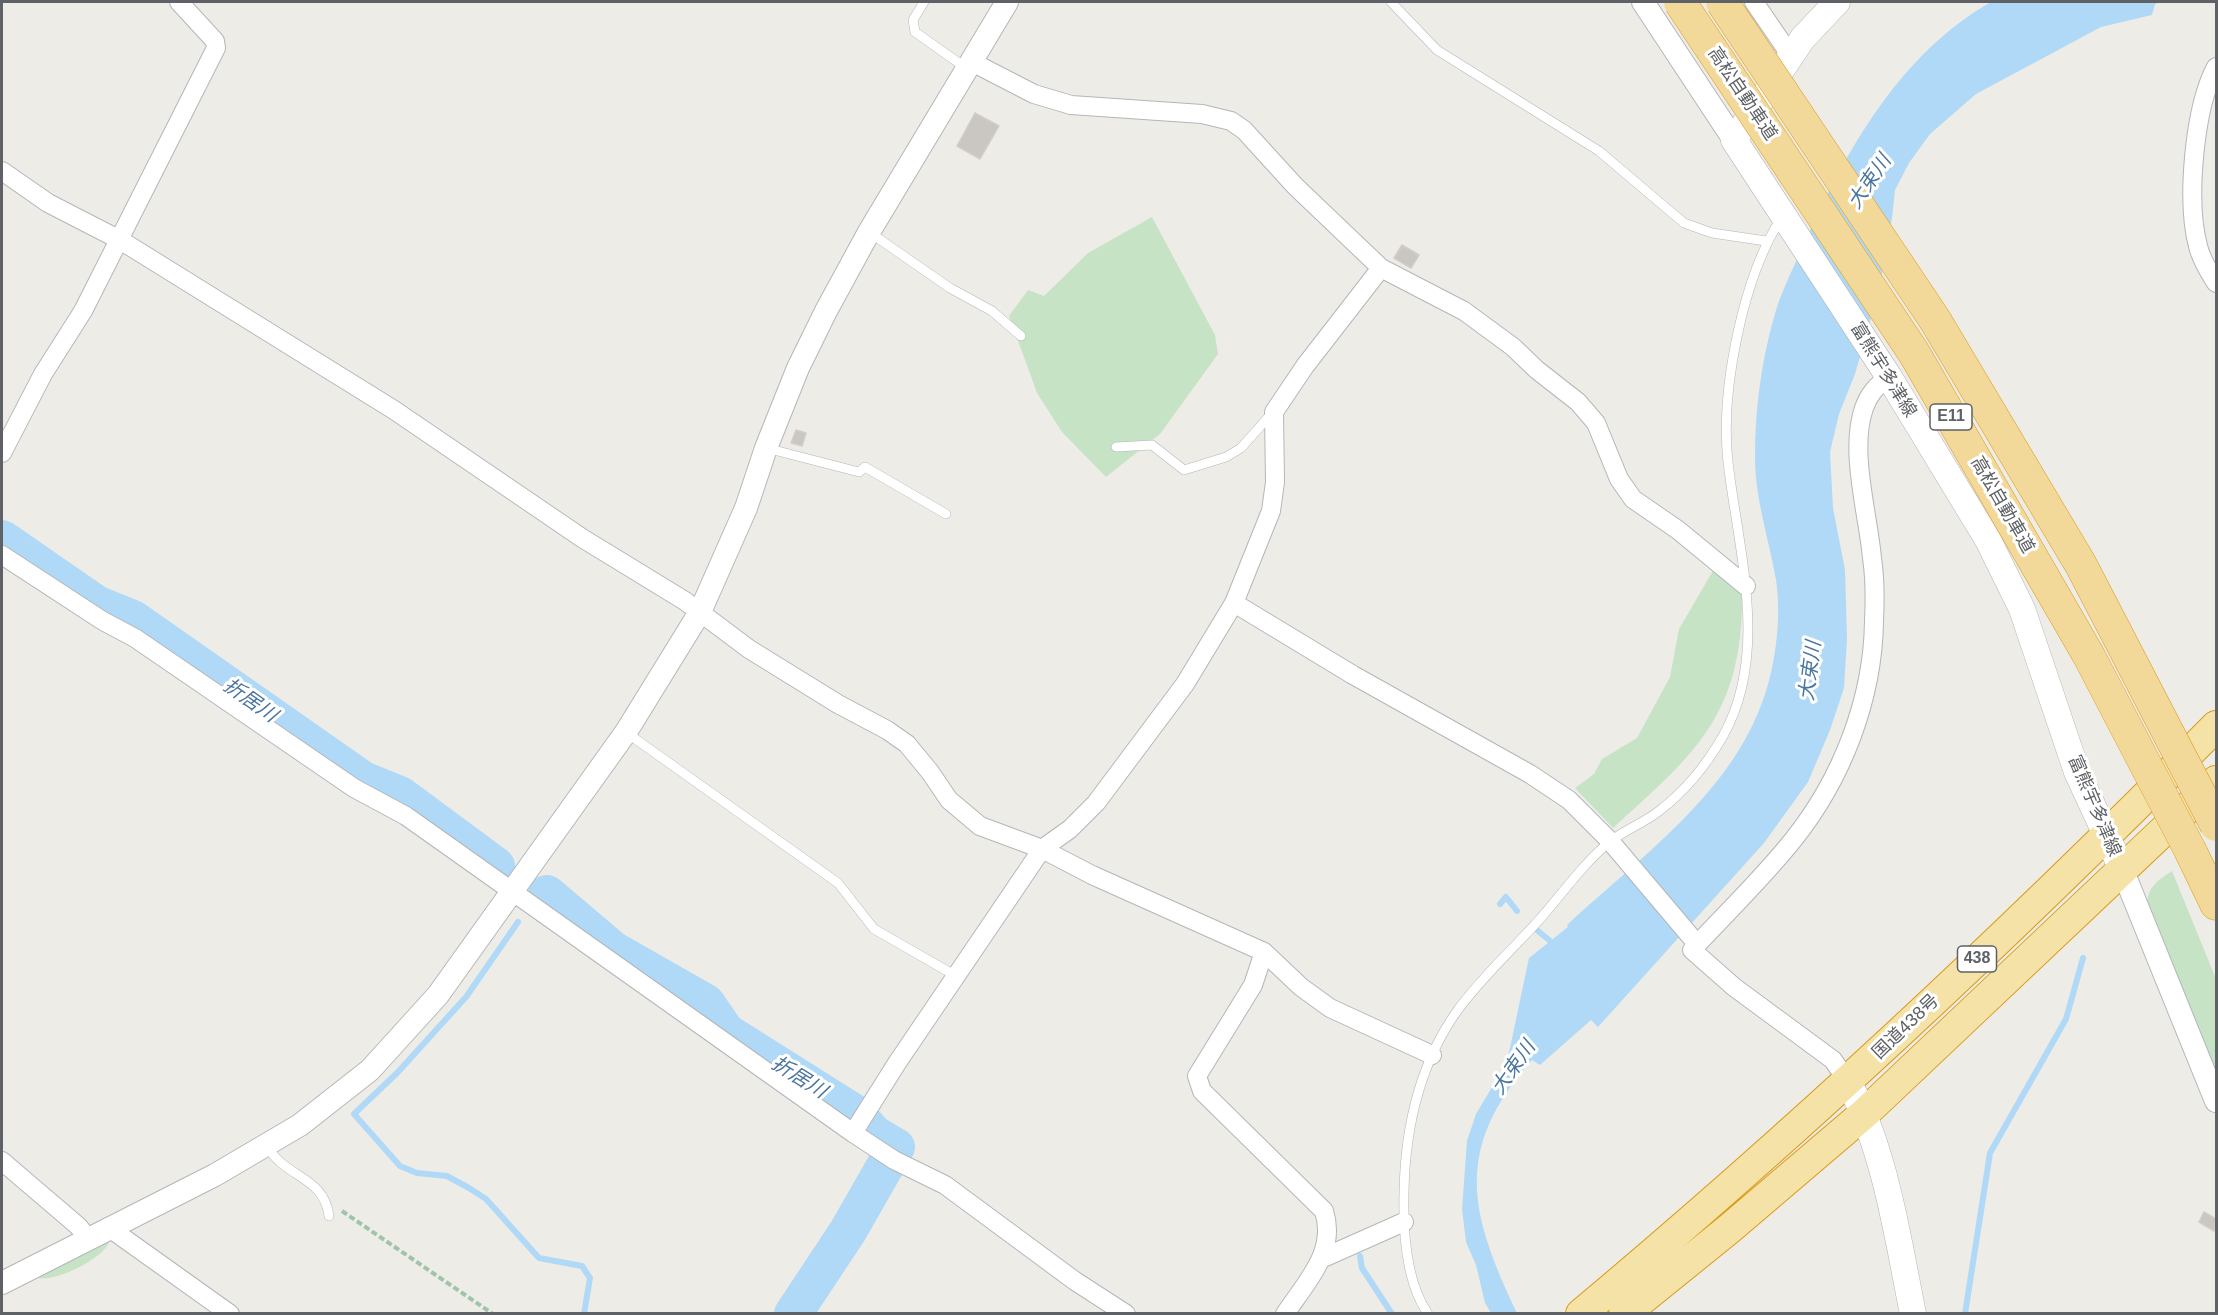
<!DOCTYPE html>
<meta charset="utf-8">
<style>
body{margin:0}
#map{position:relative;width:2218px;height:1315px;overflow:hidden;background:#eeece7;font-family:Arial,sans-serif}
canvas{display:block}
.frame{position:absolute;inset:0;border:3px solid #5e6165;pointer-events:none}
</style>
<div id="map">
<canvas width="2218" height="1315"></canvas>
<div class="frame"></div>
</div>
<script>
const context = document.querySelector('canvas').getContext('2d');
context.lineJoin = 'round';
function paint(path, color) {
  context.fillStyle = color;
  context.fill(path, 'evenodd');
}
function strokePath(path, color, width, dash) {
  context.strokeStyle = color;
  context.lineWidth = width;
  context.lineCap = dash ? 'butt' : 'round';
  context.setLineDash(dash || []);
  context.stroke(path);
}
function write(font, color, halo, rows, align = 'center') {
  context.font = font + ' Arial,"Noto Sans JP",sans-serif';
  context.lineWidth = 6;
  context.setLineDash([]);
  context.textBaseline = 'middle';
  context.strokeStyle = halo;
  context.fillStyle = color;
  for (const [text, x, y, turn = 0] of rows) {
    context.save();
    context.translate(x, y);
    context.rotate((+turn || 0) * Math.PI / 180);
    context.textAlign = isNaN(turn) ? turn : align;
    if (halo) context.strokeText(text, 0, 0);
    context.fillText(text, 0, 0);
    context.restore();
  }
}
paint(new Path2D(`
 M1152,217L1215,335L1218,354L1160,434L1106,477L1062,432L1037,393L1009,316L1028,290L1044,296L1088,253Z
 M1714,569L1742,594C1743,714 1696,753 1613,828L1575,788L1594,774L1602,759L1637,738L1670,677L1679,629Z
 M2172,871L2216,979V1071L2147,902C2149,886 2158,880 2172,871Z
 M110,1239C108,1257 56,1282 39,1278L38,1276Z`), '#c7e3c6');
paint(new Path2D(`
 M1991,2H2161L2155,4L2152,15L2101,27L1976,94L1930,134L1909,163L1895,190L1892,218L1879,290L1855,374L1839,414L1830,452L1833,508L1845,570L1847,639L1844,688L1830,730L1808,782L1764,843L1598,1027L1591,1020L1540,1065L1532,1060C1452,1150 1470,1214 1517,1313H1491L1485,1303L1476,1265L1466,1242L1462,1209L1467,1141L1476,1114L1507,1062L1529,958L1568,927L1567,925C1636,861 1725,798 1760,708C1775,672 1782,619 1776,580C1769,539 1755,499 1755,457C1755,410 1761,363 1774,317C1781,291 1794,267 1805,242C1846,150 1901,53 1991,2Z`), '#afd9f6');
strokePath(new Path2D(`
 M1500,904L1506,897L1517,911
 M518,922L466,997L398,1072L354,1114L400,1166L417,1173L447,1176L469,1188L486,1199L539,1258L582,1266L590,1278L584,1314
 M1538,931L1549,940
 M1360,1256L1362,1268L1392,1314
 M1965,1314L1990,1153L2066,1019L2083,958`), '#afd9f6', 6);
strokePath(new Path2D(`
 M2,539L96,604L133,619L363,780L400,795L496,866
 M547,894L613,950L706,1003L726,1032L856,1114L874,1134L896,1147L848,1231L793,1314`), '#afd9f6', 38);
const building = new Path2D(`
 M975,113L999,126L980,159L957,146Z
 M1402,245L1419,255L1411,268L1394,258Z
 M796,430L806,433L802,446L791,443Z
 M2204,1212L2216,1219L2214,1231L2199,1222Z`);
paint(building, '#cac7c3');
strokePath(building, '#d3cec5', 1.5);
const service = new Path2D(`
 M924,2L913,20L915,32L966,68
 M1391,2L1437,50L1599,151L1684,223L1712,233L1766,241
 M869,232L950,288L992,311L1021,336
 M1116,447L1152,445L1184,470L1226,457L1241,448L1273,412
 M766,448L859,472L865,467L946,514
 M627,733L838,883L874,929L956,976
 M267,1146C286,1179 324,1176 329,1216
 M1428,1314C1406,1282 1403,1230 1404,1193C1405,1129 1419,1065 1457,1011C1481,978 1513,949 1540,919C1561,895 1587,859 1611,841C1626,829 1644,823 1659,811C1684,792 1707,764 1723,736C1770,653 1738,550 1728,462C1720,391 1743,276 1782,217`);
const minor = new Path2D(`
 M1754,2L1791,56
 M970,61L1034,94L1071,105L1202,114L1231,121L1244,130L1295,186L1381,268L1464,311L1513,347L1537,370L1578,402L1596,423L1619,479L1633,499L1678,530L1746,586
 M2216,67C2194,108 2186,201 2198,246C2201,259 2209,272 2216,283
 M2,171L48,203L120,240L394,410L582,538L685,601L749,649L838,704L887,730L907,744L930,772L949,800L980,826L1042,849L1092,875L1264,952L1301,987L1330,1008L1432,1055
 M2,453L43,374L83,311L216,48L215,41L179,2
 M2,555L103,621L135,638L354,788L406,816L853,1133L894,1160L945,1185L1075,1281L1126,1314
 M1234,603L1353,675L1530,774L1569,800L1610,841L1697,944
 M1264,952L1253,985L1197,1076L1202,1091L1324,1211C1337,1252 1306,1282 1285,1314
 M1848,1082L1833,1060L1734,987L1692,950C1725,914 1762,879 1793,840C1842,779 1873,699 1874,621C1875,601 1875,578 1872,558C1868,513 1849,451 1864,408C1869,394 1876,386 1889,377
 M853,1133L897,1063L1042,849L1070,829L1096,803L1185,684L1234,603L1271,511L1275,482L1274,412L1305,366L1381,268
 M2,1161L78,1226L88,1238
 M108,1227L230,1314
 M1323,1258L1404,1222`);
const tertiary = new Path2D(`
 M1643,2L1734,140
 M2122,869L2216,1101
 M2,1283L215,1175L300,1125L370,1070L438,995L626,732L700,612L746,508L766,448L798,368L826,311L869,232L1007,2`);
const secondary = new Path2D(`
 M1837,2L1803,38L1734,140L1889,377L1988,540L2022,609L2077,772L2122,869
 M1848,1082C1885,1148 1898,1239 1913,1314`);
const trunk = new Path2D(`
 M1581,1314C1803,1128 2013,931 2216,726
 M1624,1314L1729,1229L1865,1113L2216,781`);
const motorway = new Path2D(`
 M2191,852L2216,904`);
strokePath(service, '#b3b6ba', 10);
strokePath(minor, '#b3b6ba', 20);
strokePath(tertiary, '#b3b6ba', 24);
strokePath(secondary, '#b3b5b9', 27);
strokePath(trunk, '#dc9a19', 32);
strokePath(motorway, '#dc9a19', 33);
strokePath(new Path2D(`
 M342,1211L493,1314`), '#9fc4a9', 4, [6, 3]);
strokePath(service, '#fff', 9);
strokePath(minor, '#fff', 18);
strokePath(tertiary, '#fff', 22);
strokePath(secondary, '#fff', 26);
strokePath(trunk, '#f4e2a7', 30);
strokePath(motorway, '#f2d99a', 32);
const motorwayBridge = new Path2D(`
 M1680,2L1914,353L2089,656L2191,852
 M1722,2L1935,320L2081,565L2216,825`);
strokePath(motorwayBridge, '#dc9a19', 33, []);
strokePath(motorwayBridge, '#f2d99a', 32);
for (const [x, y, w] of [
 [1951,417,42],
 [1977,959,39]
]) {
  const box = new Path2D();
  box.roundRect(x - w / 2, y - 13, w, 26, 4.5);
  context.fillStyle = '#fff';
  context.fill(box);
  strokePath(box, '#5e6165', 1.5);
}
write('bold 16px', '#5e6165', null, [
 ["E11",1951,417],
 ["438",1977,959]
]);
write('18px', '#5e6165', '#fff', [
 ["高松自動車道",1742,94,56],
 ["富熊宇多津線",1883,370,58],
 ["高松自動車道",2002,505,60],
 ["富熊宇多津線",2094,806,67],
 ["国道438号",1906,1027,-44]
]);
write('italic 20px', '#4a759e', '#fff', [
 ["大束川",1870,182,-56],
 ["大束川",1811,671,-83],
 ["折居川",250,701,35],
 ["大束川",1514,1068,-55],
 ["折居川",799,1078,32]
]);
</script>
